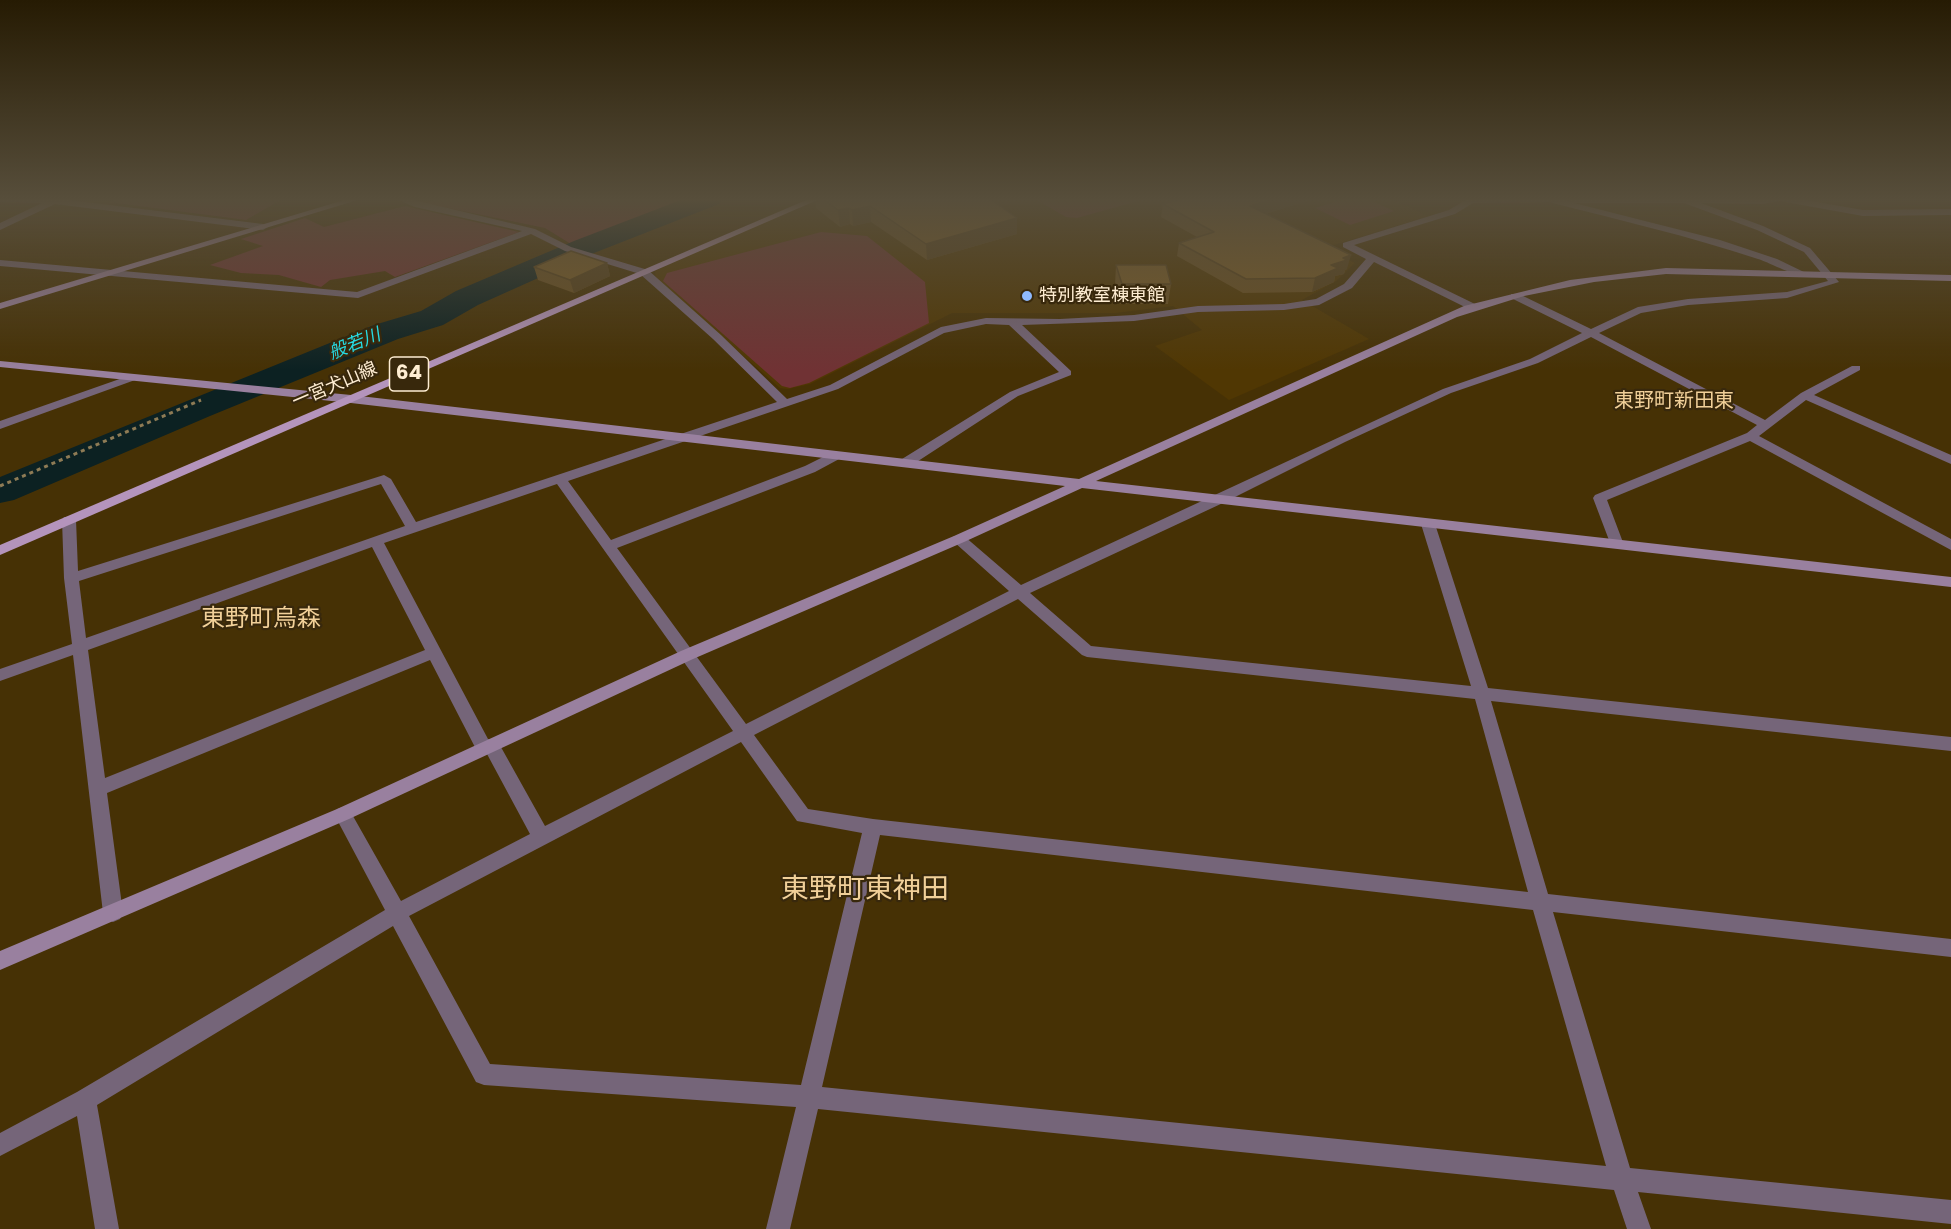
<!DOCTYPE html>
<meta charset="utf-8">
<style>
body{margin:0}
canvas{display:block;background:#463105}
</style>
<canvas width="1951" height="1229"></canvas>
<script>
const context = document.querySelector('canvas').getContext('2d');
context.lineJoin = 'round';
function paint(path, color) {
  context.fillStyle = color;
  context.fill(path, 'evenodd');
}
function strokePath(path, color, width, dash) {
  context.strokeStyle = color;
  context.lineWidth = width;
  context.lineCap = dash ? 'butt' : 'round';
  context.setLineDash(dash || []);
  context.stroke(path);
}
function write(font, color, halo, rows, align = 'center') {
  context.font = font + ' Poppins,"Noto Sans JP",sans-serif';
  context.lineWidth = 4.5;
  context.setLineDash([]);
  context.textBaseline = 'middle';
  context.strokeStyle = halo;
  context.fillStyle = color;
  for (const [text, x, y, turn = 0] of rows) {
    context.save();
    context.translate(x, y);
    context.rotate((+turn || 0) * Math.PI / 180);
    context.textAlign = isNaN(turn) ? turn : align;
    if (halo) context.strokeText(text, 0, 0);
    context.fillText(text, 0, 0);
    context.restore();
  }
}
paint(new Path2D(`
 M816,198H1388L1428,216L1324,248L1355,263L1336,281L1302,300L1369,339L1229,400L1155,346L1202,330L1173,306L1115,313H952L810,384L788,389L780,388L656,279L655,271Z`), '#503703');
paint(new Path2D(`
 M117,198H284L246,220L109,202Z
 M444,198H696L571,244L545,228L424,203Z
 M1033,198H1149L1077,218L1066,217Z
 M1348,198H1366L1394,211L1350,225L1315,208Z
 M405,206L519,232L395,277L385,271L330,280L321,287L279,275L241,273L210,265L263,246L241,239L305,218L324,227Z
 M821,232L867,236L925,282L929,323L809,383L790,388L782,386L663,281L667,273Z`), '#703234');
paint(new Path2D(`
 M686,198H723L719,204L594,253L478,305L443,325L398,339L210,416L14,500L0,503V477L374,325L421,311L456,291L574,241Z`), '#0c2122');
strokePath(new Path2D(`
 M0,486L201,400`), '#8e7b55', 3, [4, 4]);
paint(new Path2D(`
 M0,198H53L263,224L268,227L263,230L55,204L0,230V223L42,203L0,202Z
 M394,198H406L535,229L571,247L648,270L721,335L787,399L830,385L941,327L986,318L1060,319L1134,315L1198,306L1284,304L1316,299L1344,284L1366,259L1343,247V243L1449,210L1469,198H1555L1568,201L1570,198H1794L1863,210L1951,209V215L1863,216L1780,201L1762,204L1701,203L1763,226L1810,248L1839,282L1787,298L1688,305L1641,313L1599,333L1765,420L1801,393L1852,366H1860V370L1814,395L1951,455V464L1806,400L1759,436L1951,539V550L1750,441L1607,500L1624,545L1622,548H1612L1593,498L1595,495L1747,433L1757,425L1591,337L1538,363L1451,393L1345,442L1225,502L1030,593L1091,646L1471,686L1421,524L1428,520L1435,524L1488,688L1951,737V751L1491,701L1548,894L1951,939V957L1553,912L1630,1168L1951,1200V1224L1638,1192L1651,1229H1627L1614,1190L818,1109L790,1229H766L796,1107L484,1085L476,1082L393,926L97,1105L119,1229H95L77,1116L0,1156V1133L77,1092L385,910L334,814L337,809L343,807L349,809L401,901L530,834L487,754L478,753L430,660L107,793L123,913L120,919L113,922L106,919L103,913L73,655L0,681V669L72,644L64,578L62,520L64,517H74L76,520L78,571L384,475L391,479L416,522L777,402L713,339L640,274L565,251L531,234L358,298L0,266V260L357,292L522,231L415,207ZM1549,202C1619,220 1689,236 1758,259C1769,262 1800,280 1808,274L1777,259L1720,240L1574,203H1684L1757,230L1804,252L1828,281L1787,292L1688,299L1638,307L1591,329L1519,294H1511V298L1582,333L1530,359L1443,389L1021,585L964,536H954L952,539L954,542L1009,591L746,724L617,548L815,472L841,458L843,455L841,452H833L805,466L611,540L568,481L838,389L944,333L986,324L1009,325L1059,372L1010,392L902,459L901,462L902,465H912L1018,396L1071,375V371L1022,325L1134,321L1198,312L1284,310L1319,305L1352,288L1374,262L1469,309H1477V305L1354,245L1455,214L1473,203ZM381,484L405,526L86,638L79,581ZM557,484L733,731L545,826L497,740L488,739L384,543ZM372,547L425,650L105,778L88,650ZM1018,599L1082,655L1087,657L1475,699L1528,892L873,819L808,809L754,735ZM741,742L797,821L862,833L801,1085L490,1064L409,916ZM880,835L1533,910L1606,1166L822,1087Z
 M131,375L137,378L135,380L0,429V421Z`), '#756579');
paint(new Path2D(`
 M351,198H364L0,309V303Z
 M1666,268L1951,275V281L1666,274L1594,282L1524,296L1457,317L1096,481L1951,577V587L1082,488L964,542L693,659L349,819L0,970V951L337,809L681,651L954,536L1065,486L351,403L0,367V361L351,395L1079,479L1464,306L1570,280Z`), '#99809f');
paint(new Path2D(`
 M811,198H822L0,555V545Z`), '#b494bc');
paint(new Path2D(`
 M815,198H989L1017,218V234L927,260L871,222L853,226L850,224L840,227L816,208Z
 M1317,198L1265,214L1347,269L1345,270L1344,274L1335,276L1334,282L1312,292L1243,293L1177,256L1179,243L1197,237L1161,217L1163,204Z
 M607,263L610,276L574,293L538,280L534,267Z
 M1116,265L1171,284L1168,304H1120L1115,285Z`), '#694f21');
paint(new Path2D(`
 M1277,198H1317L1247,219L1250,206Z
 M870,206L871,222L853,226L852,210Z
 M849,208L850,224L840,227L838,210Z
 M1017,218V234L927,260L926,244Z
 M1351,255L1347,269L1345,270L1344,274L1335,276L1334,282L1312,292L1315,278L1331,265L1343,258Z
 M607,263L610,276L574,293L570,280Z`), '#55401b');
const building = new Path2D(`
 M822,198H989L1017,218L926,244L870,206L852,210L849,208L838,210Z
 M1186,198H1277L1250,206L1351,255L1343,258L1347,260L1331,265L1338,268L1315,278L1246,279L1179,243L1214,232L1163,204Z
 M571,251L607,263L570,280L534,267Z
 M1116,265H1166L1171,284H1122Z`);
paint(building, '#7a5c26');
strokePath(building, '#55401b', 1.5);
const sky = context.createLinearGradient(0, 0, 0, 370);
sky.addColorStop(0, '#261b03');
sky.addColorStop(0.54, '#574e3b');
sky.addColorStop(1, '#574e3b00');
context.fillStyle = sky;
context.fillRect(0, 0, 1951, 370);
for (const [x, y, r, color] of [
 [1027,296,6,"#8eb9fd"]
]) {
  const dot = new Path2D();
  dot.arc(x, y, r, 0, 2 * Math.PI);
  context.fillStyle = color;
  context.fill(dot);
  strokePath(dot, '#38280c', 2);
}
write('18px', '#feedd2', '#38280c', [
 ["特別教室棟東館",1039,296]
], 'left');
write('italic 18px', '#27d9e1', '#38280c', [
 ["般若川",355,345,-22]
]);
write('18px', '#feedd2', '#38280c', [
 ["一宮犬山線",335,386,-23]
]);
for (const [x, y, w] of [
 [409,374,39]
]) {
  const box = new Path2D();
  box.roundRect(x - w / 2, y - 17, w, 34, 4.5);
  context.fillStyle = '#38280c';
  context.fill(box);
  strokePath(box, '#feedd2', 1.5);
}
write('bold 20px', '#feedd2', null, [
 ["64",409,374]
]);
write('20px', '#f1d099', '#38280c', [
 ["東野町新田東",1674,402]
]);
write('24px', '#f1d099', '#38280c', [
 ["東野町烏森",261,620]
]);
write('28px', '#f1d099', '#38280c', [
 ["東野町東神田",865,891]
]);
</script>
